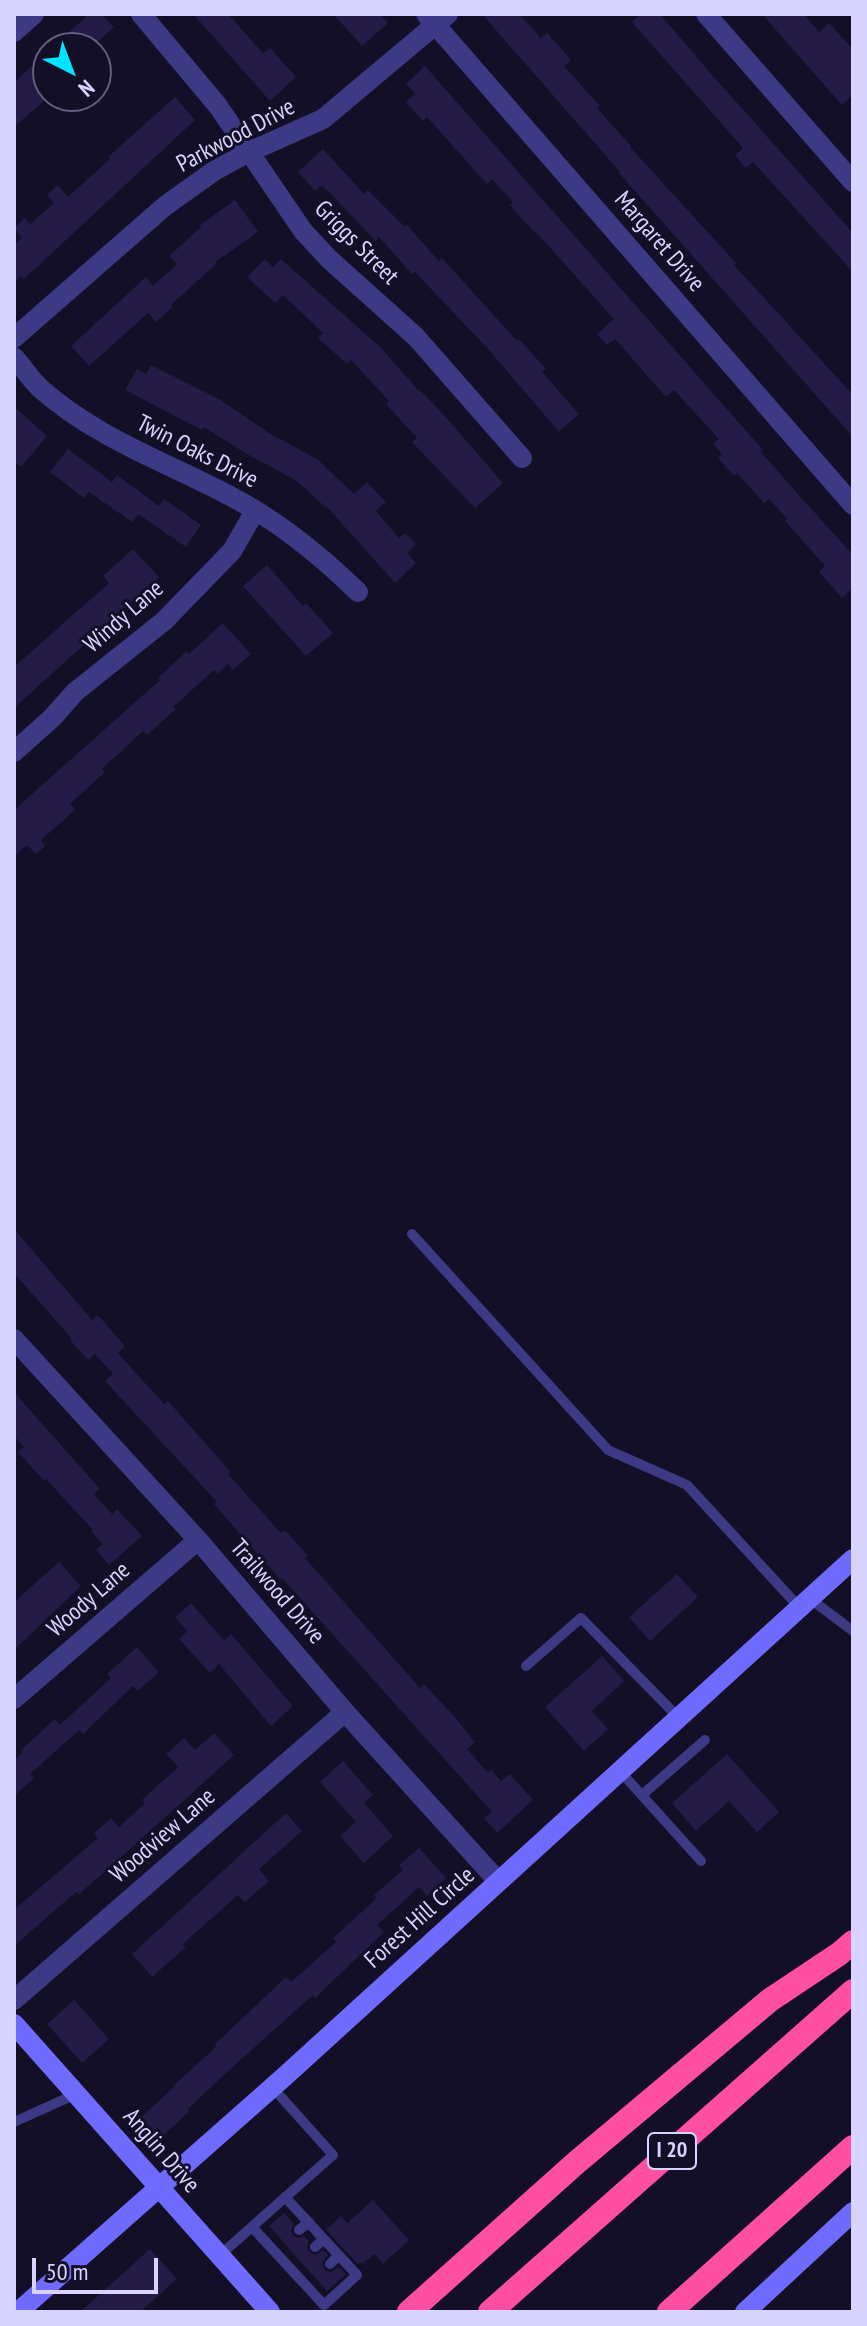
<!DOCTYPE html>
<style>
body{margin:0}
#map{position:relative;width:867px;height:2326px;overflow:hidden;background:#130f26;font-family:"PT Sans Narrow",sans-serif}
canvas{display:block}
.frame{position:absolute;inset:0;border:16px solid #d9d4ff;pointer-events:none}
.north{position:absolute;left:32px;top:32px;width:80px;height:80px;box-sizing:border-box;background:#130f26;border:2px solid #625e7d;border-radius:50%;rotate:138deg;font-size:22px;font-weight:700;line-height:32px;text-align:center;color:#d9d4ff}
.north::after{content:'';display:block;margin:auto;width:28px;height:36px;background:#00e5ff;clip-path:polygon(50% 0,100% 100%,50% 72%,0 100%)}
.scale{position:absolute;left:32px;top:2258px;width:126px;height:36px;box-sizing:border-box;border:4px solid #d9d4ff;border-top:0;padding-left:10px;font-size:24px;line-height:28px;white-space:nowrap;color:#d9d4ff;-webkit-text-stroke:6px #130f26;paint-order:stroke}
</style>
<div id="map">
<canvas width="867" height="2326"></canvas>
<div class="frame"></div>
<div class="north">N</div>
<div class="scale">50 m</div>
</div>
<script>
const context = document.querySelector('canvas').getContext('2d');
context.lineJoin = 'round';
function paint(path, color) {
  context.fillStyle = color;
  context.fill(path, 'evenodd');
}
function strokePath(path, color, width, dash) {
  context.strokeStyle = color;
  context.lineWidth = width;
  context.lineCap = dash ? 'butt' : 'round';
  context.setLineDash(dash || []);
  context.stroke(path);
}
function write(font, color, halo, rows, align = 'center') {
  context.font = font + ' "PT Sans Narrow",sans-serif';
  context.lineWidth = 6;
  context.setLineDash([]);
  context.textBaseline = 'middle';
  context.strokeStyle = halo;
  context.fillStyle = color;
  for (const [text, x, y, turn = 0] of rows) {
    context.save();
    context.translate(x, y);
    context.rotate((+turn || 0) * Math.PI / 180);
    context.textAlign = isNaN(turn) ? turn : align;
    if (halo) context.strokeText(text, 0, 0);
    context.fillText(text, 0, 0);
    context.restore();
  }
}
paint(new Path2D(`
 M89,14H102L114,27L91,48H52Z
 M193,14H228L263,53L270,48L296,77L270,101Z
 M333,14H380L388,23L362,46Z
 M482,14H519L541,38L547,33L571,60L564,66L600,106L597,108L631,146L630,147L736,263L734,265L853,395V437L619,173L620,172Z
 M641,14H660L713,76L853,233V272L753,162L746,168L735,155L743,148L632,22Z
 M762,14H804L819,32L829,23L853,49V94L842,105Z
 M48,52V91L43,96L46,99L14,127V82Z
 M425,66L763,450L761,452L797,493L853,555V588L842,598L819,572L825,566L785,521L787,519L769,499L764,503L737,473L734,476L718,458L722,454L713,444L719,439L674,390L666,397L615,339L607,345L597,334L614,319L535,231L534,232L510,205L513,202L492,179L487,184L427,117L423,121L406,102L415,94L406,84Z
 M175,97L195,120L24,279L21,276L14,283V245L22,238L14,228L25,218L30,224L54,203L47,195L58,185L68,197L110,159L108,157Z
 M323,149L364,194L368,190L405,227L407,225L439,261L442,258L517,341L519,339L546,369L542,372L579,414L559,432L488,349L415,272L412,274L379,237L376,241L322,185L315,191L298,172Z
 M235,200L258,232L215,262L216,264L171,305L173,307L156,322L148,313L89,366L71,346L146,277L153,286L177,264L169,256L201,227L199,226Z
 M265,259L273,267L281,259L379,346L419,391L420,390L443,414L503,483L475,508L412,442L417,438L386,404L389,401L351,360L347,364L318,338L323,333L283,295L275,303L247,277Z
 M151,365L219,399L269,433L317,459L354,494L367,482L386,502L376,511L399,538L405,533L416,544L407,553L416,563L395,583L327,507L326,508L297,481L245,453L204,427L202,430L125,390L137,369L146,374Z
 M14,407L47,436L21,467L14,461Z
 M68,449L112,482L117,475L159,506L164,499L201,525L186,547L138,514L132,522L89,492L84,498L50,472Z
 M133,549L159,577L14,708V667L109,583L103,576Z
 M267,565L303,606L306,603L333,633L306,656L243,586Z
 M223,623L251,654L233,670L228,664L217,674L214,670L173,707L176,709L147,735L143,731L102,769L105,772L70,804L75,810L41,840L45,846L36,854L27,845L14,857V810L160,680L158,678L186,652L189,654Z
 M14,1229L92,1320L98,1315L125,1346L118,1353L164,1404L168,1401L231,1472L228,1474L281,1533L285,1530L308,1556L305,1558L420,1688L424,1684L454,1716L475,1742L467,1749L488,1773L491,1770L501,1781L510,1774L533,1800L497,1833L484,1818L492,1812L282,1578L281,1580L248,1543L214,1504L217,1502L105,1381L113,1374L95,1354L88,1360L70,1340L72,1339L14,1273Z
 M14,1392L100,1489L94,1494L112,1514L117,1509L142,1536L109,1565L96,1550L103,1544L92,1532L93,1530L46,1479L44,1481L18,1452L24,1447L14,1436Z
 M59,1562L81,1586L14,1650V1602Z
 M677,1574L698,1597L650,1641L629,1617Z
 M191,1603L224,1640L231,1634L293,1706L271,1726L219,1664L210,1673L179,1639L187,1631L175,1617Z
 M137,1647L159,1672L138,1691L133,1686L83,1734L79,1730L30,1774L34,1778L14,1796V1760L23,1752L21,1750L55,1719L60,1725L111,1678L107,1674Z
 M602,1656L624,1681L592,1711L608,1729L584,1751L545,1707Z
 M214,1733L234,1755L118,1860L79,1894L76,1892L14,1946V1910L98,1838L94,1833L111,1818L119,1827L145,1803L142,1800L178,1767L166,1754L184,1738L195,1750Z
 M727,1754L779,1812L757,1832L729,1801L696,1831L672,1803Z
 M343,1761L373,1795L364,1803L393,1836L364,1863L340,1836L356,1822L320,1782Z
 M286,1813L302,1831L259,1869L269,1881L245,1902L238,1895L183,1944L186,1947L152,1977L132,1954Z
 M419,1848L446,1878L427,1896L419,1887L377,1925L384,1932L315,1998L313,1995L227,2072L187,2110L189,2112L157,2141L138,2120L175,2086L174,2085L216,2047L214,2045L286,1977L291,1982L336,1942L333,1938L377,1898L374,1895L403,1870L399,1865Z
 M74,2000L109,2039L82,2063L47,2024Z
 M373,2200L409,2240L383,2264L375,2254L362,2264L361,2262L358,2264L326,2230L341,2216L347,2223Z
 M284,2213L294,2224L291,2230L293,2236L299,2238L304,2236L309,2241L307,2248L310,2253L316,2255L323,2250L328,2255L322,2263L325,2270L331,2272L339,2267L346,2274L327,2291L269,2226Z
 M150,2249L177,2279L140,2312H80Z`), '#241b47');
strokePath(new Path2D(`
 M412,1234L608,1450L687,1485L799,1607
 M809,1598L853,1631
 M526,1666L581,1618L679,1718
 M620,1771L701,1861
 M642,1795L705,1740
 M14,2122L76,2094
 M252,2227L324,2305L357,2275L285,2197
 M299,2230L309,2222
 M315,2247L324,2239
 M219,2256L333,2155L273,2088
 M330,2264L339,2255`), '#3d3a85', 10);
strokePath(new Path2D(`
 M141,14L218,106L303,231L329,259L416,337L522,458
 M426,14L853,505
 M706,14L853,182
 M14,32L34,14
 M14,338L165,206L214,171L249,152L323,119L448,14
 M14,357C23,367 31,380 41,389C96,438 168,463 232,497C280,522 320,555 358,592
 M14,752L52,718L75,692L164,621L232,551L255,511
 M14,1339L198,1540L345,1712L498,1881
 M14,1699L198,1540
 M14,2000L345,1712`), '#3d3a85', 20);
strokePath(new Path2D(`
 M14,2024L270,2312
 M18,2312L284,2077L853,1559
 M745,2312L853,2212`), '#6f6bff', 20);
strokePath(new Path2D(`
 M409,2312L577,2162L770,2000L839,1954L853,1942
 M490,2312L853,1991
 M669,2312L853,2147`), '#ff4fa3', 24);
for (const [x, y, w] of [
 [672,2151,48]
]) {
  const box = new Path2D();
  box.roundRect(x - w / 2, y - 18, w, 36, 6);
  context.fillStyle = '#130f26';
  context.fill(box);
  strokePath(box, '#d9d4ff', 2);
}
write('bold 22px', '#d9d4ff', null, [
 ["I 20",672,2151]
]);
write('24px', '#d9d4ff', '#130f26', [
 ["Parkwood Drive",236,136,-28],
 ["Margaret Drive",659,242,49],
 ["Griggs Street",356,243,45],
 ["Twin Oaks Drive",197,452,27],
 ["Windy Lane",124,617,-41],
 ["Trailwood Drive",277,1592,49],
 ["Woody Lane",89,1600,-41],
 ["Woodview Lane",163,1836,-41],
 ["Forest Hill Circle",420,1918,-42],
 ["Anglin Drive",161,2151,49]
]);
</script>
